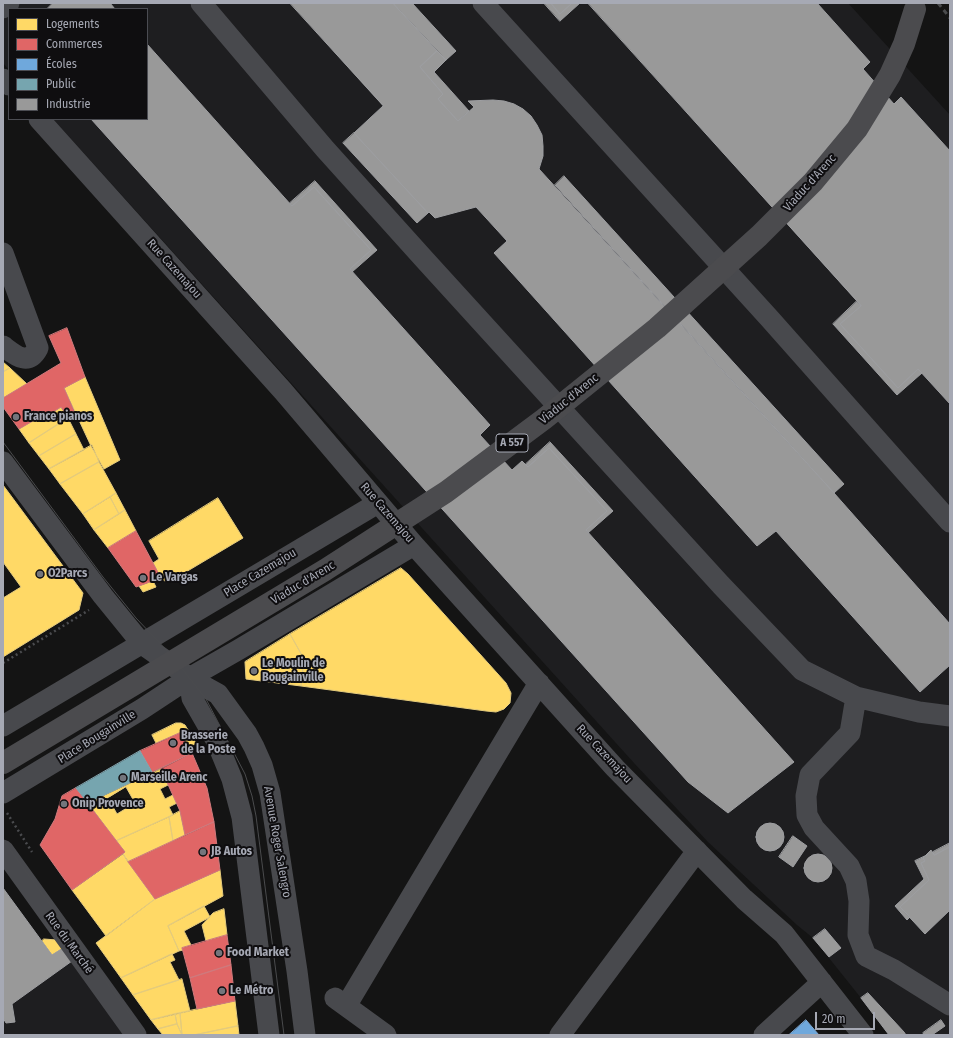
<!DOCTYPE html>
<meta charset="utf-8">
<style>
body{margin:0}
#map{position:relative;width:953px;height:1038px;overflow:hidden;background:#141414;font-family:"Fira Sans Condensed",sans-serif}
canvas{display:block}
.frame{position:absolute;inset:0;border:4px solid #a6a9b4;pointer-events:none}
.legend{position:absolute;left:8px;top:8px;width:140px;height:112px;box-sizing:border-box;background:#0f0e10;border:1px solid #4b4c52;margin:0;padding:5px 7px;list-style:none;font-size:12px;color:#a6a9b4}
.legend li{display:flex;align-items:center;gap:8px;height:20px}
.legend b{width:20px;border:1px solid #4b4c52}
.scale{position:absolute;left:815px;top:1012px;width:60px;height:18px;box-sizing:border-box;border:2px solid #a6a9b4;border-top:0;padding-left:5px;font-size:12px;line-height:14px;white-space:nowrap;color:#a6a9b4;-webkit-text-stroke:3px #0f0e10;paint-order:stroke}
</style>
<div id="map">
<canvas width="953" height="1038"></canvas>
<div class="frame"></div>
<ul class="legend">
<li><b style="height:11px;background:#ffd966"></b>Logements</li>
<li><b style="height:11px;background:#e06666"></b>Commerces</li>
<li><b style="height:11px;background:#6fa8dc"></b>Écoles</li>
<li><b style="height:11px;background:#76a5af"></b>Public</li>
<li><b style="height:11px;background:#999"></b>Industrie</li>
</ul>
<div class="scale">20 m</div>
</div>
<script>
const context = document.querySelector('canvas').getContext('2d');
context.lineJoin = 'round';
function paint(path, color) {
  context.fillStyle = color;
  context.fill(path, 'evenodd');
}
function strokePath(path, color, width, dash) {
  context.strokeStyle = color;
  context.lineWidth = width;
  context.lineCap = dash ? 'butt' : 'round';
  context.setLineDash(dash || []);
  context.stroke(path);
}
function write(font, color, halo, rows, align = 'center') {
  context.font = font + ' "Fira Sans Condensed",sans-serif';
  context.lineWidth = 4;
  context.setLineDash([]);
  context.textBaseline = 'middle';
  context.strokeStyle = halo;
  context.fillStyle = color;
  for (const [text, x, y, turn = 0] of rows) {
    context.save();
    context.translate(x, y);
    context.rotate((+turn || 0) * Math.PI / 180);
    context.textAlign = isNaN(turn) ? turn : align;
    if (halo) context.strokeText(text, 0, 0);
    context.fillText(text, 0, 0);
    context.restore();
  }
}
paint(new Path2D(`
 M3,3H848L950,115V1035H889L861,998L813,938L797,925L708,842L634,763L53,119H147V9H9V70L3,63Z
 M72,961L126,1035H3V1018L6,1023L14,1022L12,1004Z`), '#1e1e20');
const homes = new Path2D(`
 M3,362L10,368L3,372Z
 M10,368L27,384L3,398V372Z
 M85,377L120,460L104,469L91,446L64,388Z
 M61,407L68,418L29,443L19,429L43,415L45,417Z
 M68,418L76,434L39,456L29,443Z
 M76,434L84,450L49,469L39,456Z
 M92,445L99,462L60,484L49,469Z
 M99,462L116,493L83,514L60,484Z
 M3,485L83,593L79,610L3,657V598L21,587L3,562Z
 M116,493L125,510L119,514L110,497Z
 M110,497L119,514L94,530L83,514Z
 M218,498L243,538L169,582L162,580L153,563L159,559L149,541Z
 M125,510L136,531L108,548L94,530Z
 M401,568L408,574L506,683L511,693L510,703L504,709L496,712L486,711L301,686L304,659L290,634Z
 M153,581L156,587L143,592L139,586Z
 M290,634L304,659L301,686L246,679L245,662Z
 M176,723H181L185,725L196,743L189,748L180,733L156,743L152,735Z
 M161,769L168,785L160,789L165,799L173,795L177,803L169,807L173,815L116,841L88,803ZM126,787L135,803L117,814L108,798Z
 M180,811L185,835L173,841L169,817Z
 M169,817L173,841L128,862L123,854L125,852L116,841Z
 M123,854L155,899L106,936L72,890Z
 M220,870L223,896L168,926L179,951L121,978L96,943L155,899Z
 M204,906L210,917L184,931L191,945L182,948L183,950L179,951L168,926Z
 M224,909L227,935L206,941L202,925L213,913Z
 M44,939L57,940L63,948L52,955L42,941Z
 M172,954L175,960L170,962L179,980L133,995L121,978Z
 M182,979L190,1011L151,1020L133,995Z
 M235,1001L238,1026L194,1035H182L180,1013Z
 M180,1013L182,1035L177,1024L175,1014Z
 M175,1014L177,1024L158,1029L151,1020Z
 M177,1024L182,1035H163L158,1029Z
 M238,1026L239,1035H194Z`);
paint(homes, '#ffd966');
strokePath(homes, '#e4cb7d', 1);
const shops = new Path2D(`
 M67,328L85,377L64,388L74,411L67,416L61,407L45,417L43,415L19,429L3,407V398L61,363L49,336Z
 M136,531L161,578L136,587L108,548Z
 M180,733L192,753L152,772L140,751Z
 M192,753L207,788L214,822L185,835L180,811L161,769Z
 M76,788L125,852L72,890L40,845L55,819L62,796Z
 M214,822L220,870L155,899L128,862Z
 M227,935L231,965L190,978L182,948Z
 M231,965L235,1001L197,1009L190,978Z`);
paint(shops, '#e06666');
strokePath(shops, '#cf7a7d', 1);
const schools = new Path2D(`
 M806,1020L819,1035H789Z`);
paint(schools, '#6fa8dc');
strokePath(schools, '#80a8d0', 1);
const public = new Path2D(`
 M140,751L152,772L88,803L76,788Z`);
paint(public, '#76a5af');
strokePath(public, '#84a6b0', 1);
const industry = new Path2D(`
 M53,3H110L115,9H47Z
 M290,3H393L437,51L420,67L443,94L438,99L458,121L474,107L468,101L493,100L504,101L514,104L523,109L531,116L537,125L542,135L543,146V156L539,169L834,493L950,624V665L920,692L776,531L757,546L494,253L507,241L476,207L435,218L429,212L428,213L354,133L383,106Z
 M393,3H412L456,51L446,60Z
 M544,3H551L560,14L572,3H580L560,21Z
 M551,3H572L560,14Z
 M588,3H817L870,62L863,69L894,104L901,97L950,151V404L918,369L898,388L840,324L861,306Z
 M147,44L292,206L314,187L371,250L350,269L490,425L480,435L512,470L522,461L528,467L549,448L607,511L586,530L794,762L728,813L688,782L91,119H147Z
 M437,51L446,60L434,72L469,111L458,121L438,99L443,94L420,67Z
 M354,133L428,213L417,223L343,143Z
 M564,176L844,484L834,493L555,185Z
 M315,181L377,250L352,272L350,269L371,250L314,187L292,206L290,203Z
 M857,301L861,306L840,324L898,388L918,369L922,373L897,395L833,324Z
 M550,442L613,511L588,533L586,530L607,511L549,448L528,467L526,464Z
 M756 837a14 14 0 1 1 28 0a14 14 0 1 1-28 0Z
 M793,836L807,846L793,867L779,857Z
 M950,843V847L934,855L933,852Z
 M950,847V910L925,934L900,907L929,880L921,863L925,861L923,858L931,850L934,855Z
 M804 868a14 14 0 1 1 28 0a14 14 0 1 1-28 0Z
 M927,855L923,858L925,861L921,863L929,880L900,907L910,917L907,920L895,906L924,879L915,861Z
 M3,888L52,955L63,948L72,961L12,1004L15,1022L6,1023L3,1018Z
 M825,929L841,948L829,957L813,938Z
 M868,993L904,1032L906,1035H889L861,998Z
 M941,1020L945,1026L932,1035H924L923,1033Z`);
paint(industry, '#999');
strokePath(industry, '#9d9ea1', 1);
strokePath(new Path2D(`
 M3,663L89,610
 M7,813L32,852`), '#4a4b4e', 2.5, [2, 3]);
strokePath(new Path2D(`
 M201,3L325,149L424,259L721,585L802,670L856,697L919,712L950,716
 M483,3L770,319L950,522
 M3,8L9,3
 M3,79L9,85
 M39,119L283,391L414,545L615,768L744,899L784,934L863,1035
 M3,253L38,348C28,367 15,355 3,346
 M3,462L103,596L142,644L186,675L189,678L218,694L247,734L254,747L262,765L270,793L297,971L305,1035
 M189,678L192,698L216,740L232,779L242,817L269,1035
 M856,697L850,733L810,775L806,796L807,815L814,828L849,866L856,881L859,901L858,935L866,956L894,970L950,1005
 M3,726L378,503
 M3,793L142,709L189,678L238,650L414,545
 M3,850L136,1035
 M335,998L386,1035
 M346,1006L539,683
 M560,1035L697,851
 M764,1035L822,982`), '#48494d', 21);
strokePath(new Path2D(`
 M3,442L103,577L136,618L172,656L206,699L245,774L252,796L256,816L284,1035
 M3,840L145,1035`), '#4a4b4d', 1);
strokePath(new Path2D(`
 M938,3L950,18`), '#4a4b4d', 3, [5, 4]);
strokePath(new Path2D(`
 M3,763L325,570L446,492L544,419L657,328L759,236L813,182L857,129L890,75L904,44L915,9`), '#4b4b4e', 22);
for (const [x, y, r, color] of [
 [16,417,4,"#73757c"],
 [40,574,4,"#73757c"],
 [143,578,4,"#73757c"],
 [254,671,4,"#73757c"],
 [173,743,4,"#73757c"],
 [123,778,4,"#73757c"],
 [64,804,4,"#73757c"],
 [203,852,4,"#73757c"],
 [219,953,4,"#73757c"],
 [222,991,4,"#73757c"]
]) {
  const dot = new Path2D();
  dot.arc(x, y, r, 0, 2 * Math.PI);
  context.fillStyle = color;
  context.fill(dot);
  strokePath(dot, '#0f0e10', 1.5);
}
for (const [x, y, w] of [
 [512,443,32]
]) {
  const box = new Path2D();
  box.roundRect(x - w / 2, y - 9, w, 18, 3);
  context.fillStyle = '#0f0e10';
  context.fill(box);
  strokePath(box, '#a6a9b4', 1);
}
write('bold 11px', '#a6a9b4', null, [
 ["A 557",512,443]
]);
write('12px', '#a6a9b4', '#0f0e10', [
 ["Viaduc d'Arenc",810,183,-48],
 ["Rue Cazemajou",174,269,48],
 ["Viaduc d'Arenc",569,399,-39],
 ["Rue Cazemajou",387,513,49],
 ["Place Cazemajou",260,573,-31],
 ["Viaduc d'Arenc",303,583,-31],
 ["Place Bougainville",97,737,-32],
 ["Rue Cazemajou",604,754,47],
 ["Avenue Roger Salengro",277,842,80],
 ["Rue du Marché",69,943,54]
]);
write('bold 12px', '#a6a9b4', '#0f0e10', [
 ["France pianos",24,417],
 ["O2Parcs",48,574],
 ["Le Vargas",151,578],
 ["Le Moulin de",262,664],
 ["Bougainville",262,678],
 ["Brasserie",181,736],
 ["de la Poste",181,750],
 ["Marseille Arenc",131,778],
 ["Onip Provence",72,804],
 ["JB Autos",211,852],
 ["Food Market",227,953],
 ["Le Métro",230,991]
], 'left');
</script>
